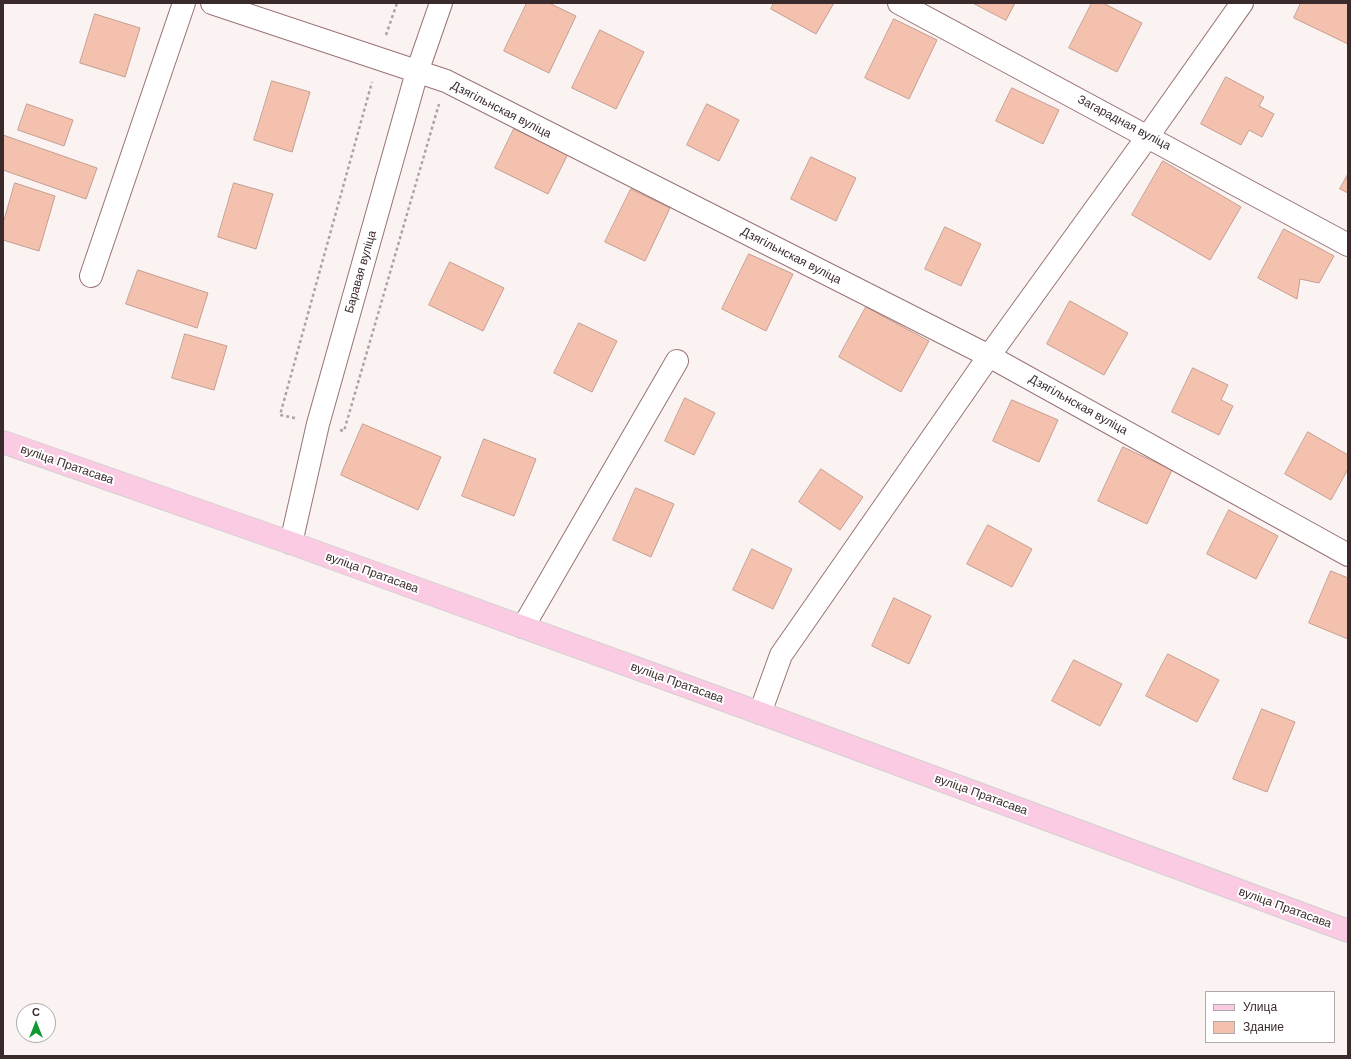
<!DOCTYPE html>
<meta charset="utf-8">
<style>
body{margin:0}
#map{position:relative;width:1351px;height:1059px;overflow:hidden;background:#fbf2f2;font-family:Helvetica,sans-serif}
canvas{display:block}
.frame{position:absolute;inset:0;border:4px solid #3a2a2b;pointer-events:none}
.legend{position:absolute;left:1205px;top:991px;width:130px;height:52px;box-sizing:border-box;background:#fff;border:1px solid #b0aaaa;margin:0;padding:5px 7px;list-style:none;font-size:12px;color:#3a2a2b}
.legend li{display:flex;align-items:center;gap:8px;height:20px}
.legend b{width:20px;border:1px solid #b0aaaa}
.north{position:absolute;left:16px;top:1003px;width:40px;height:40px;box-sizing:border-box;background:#fff;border:1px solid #b0aaaa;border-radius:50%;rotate:0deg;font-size:11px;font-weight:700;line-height:16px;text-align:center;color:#3a2a2b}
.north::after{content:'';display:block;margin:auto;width:14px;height:18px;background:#109930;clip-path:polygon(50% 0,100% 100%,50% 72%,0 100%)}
</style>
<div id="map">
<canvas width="1351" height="1059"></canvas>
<div class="frame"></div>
<ul class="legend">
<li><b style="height:5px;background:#fbcbe3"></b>Улица</li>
<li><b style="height:11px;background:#f5c1af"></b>Здание</li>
</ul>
<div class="north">С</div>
</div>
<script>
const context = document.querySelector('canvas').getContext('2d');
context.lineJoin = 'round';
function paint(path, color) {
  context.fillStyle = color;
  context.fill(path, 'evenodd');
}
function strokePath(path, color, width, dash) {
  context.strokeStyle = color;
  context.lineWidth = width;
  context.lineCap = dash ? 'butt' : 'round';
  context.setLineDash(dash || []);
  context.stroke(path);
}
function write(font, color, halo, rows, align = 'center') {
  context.font = font + ' Helvetica,sans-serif';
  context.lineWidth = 4;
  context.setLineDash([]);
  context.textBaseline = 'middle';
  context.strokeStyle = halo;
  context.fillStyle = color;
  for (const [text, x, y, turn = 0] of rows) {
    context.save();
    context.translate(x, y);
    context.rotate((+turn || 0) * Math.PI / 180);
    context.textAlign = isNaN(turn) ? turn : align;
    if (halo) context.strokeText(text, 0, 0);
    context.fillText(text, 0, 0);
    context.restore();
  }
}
const building = new Path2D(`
 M527,3H549L576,16L549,73L504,51Z
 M774,3H834L816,34L771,9Z
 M973,3H1015L1006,20Z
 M1092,3H1103L1142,23L1117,72L1069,48Z
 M1301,3H1348V44L1294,18Z
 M95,14L140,28L125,77L80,63Z
 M894,19L937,40L909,99L865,78Z
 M600,30L644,52L616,109L572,88Z
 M1226,77L1264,97L1259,106L1274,114L1262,137L1249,130L1241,145L1201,124Z
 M272,81L310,92L292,152L254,140Z
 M1012,88L1059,110L1043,144L996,121Z
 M27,104L73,120L64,146L18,130Z
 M707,104L739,120L719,161L687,145Z
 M514,129L568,154L548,194L495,168Z
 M3,135L97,168L86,199L3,170Z
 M811,157L856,178L836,221L791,199Z
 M1163,161L1241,207L1210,260L1132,215Z
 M1348,174V193L1340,189Z
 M15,183L55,196L39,251L3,240V224Z
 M234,183L273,194L256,249L218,237Z
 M631,189L670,208L645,261L605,242Z
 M945,227L981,244L961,286L925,269Z
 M1284,229L1334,256L1319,283L1300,279L1297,299L1258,278Z
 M749,254L793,274L766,331L722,309Z
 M450,262L504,288L483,331L429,305Z
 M138,270L208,293L197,328L126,304Z
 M1070,301L1128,333L1104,375L1047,344Z
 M866,307L929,341L901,392L839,357Z
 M579,323L617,341L592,392L554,373Z
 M185,334L227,346L214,390L172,378Z
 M1193,368L1228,385L1221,400L1233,406L1219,435L1172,412Z
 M685,398L715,413L694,455L665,441Z
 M1012,400L1058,420L1039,462L993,441Z
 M363,424L441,457L418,510L341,475Z
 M1308,432L1348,455V469L1331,500L1285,474Z
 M484,439L536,459L514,516L462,496Z
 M1123,447L1172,470L1147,524L1098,501Z
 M821,469L863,497L840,530L799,502Z
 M636,488L674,504L651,557L613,540Z
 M1229,510L1278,536L1256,579L1207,554Z
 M988,525L1032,549L1012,587L967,564Z
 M752,549L792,569L773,609L733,590Z
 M1331,571L1348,578V639L1309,623Z
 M894,598L931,616L909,664L872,646Z
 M1168,654L1219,680L1197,722L1146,696Z
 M1074,660L1122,684L1100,726L1052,701Z
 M1262,709L1295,722L1267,792L1233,779Z`);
paint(building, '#f5c1af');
strokePath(building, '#c39e90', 1);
const minor = new Path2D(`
 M212,3L446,81L989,356L1348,555
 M899,3L1348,245
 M91,276L184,3
 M291,543L318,424L417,72L441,3
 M523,627L677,361
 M760,713L781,655L989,356L1148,136L1242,3`);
const major = new Path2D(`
 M3,442L291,543L760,713L1348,931`);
strokePath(minor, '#997375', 24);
strokePath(major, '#d4d0d0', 24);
strokePath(new Path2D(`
 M386,35L397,3
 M295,418L280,415L372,82
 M340,430L344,431L439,104`), '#aea2a3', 2.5, [3, 3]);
strokePath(minor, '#fff', 22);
strokePath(major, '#fbcbe3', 22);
write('12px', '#3a2a2b', '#fff', [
 ["Дзягільнская вуліца",501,110,27],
 ["Загарадная вуліца",1124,123,28],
 ["Дзягільнская вуліца",791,256,27],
 ["Баравая вуліца",361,272,-74],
 ["Дзягільнская вуліца",1078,405,29],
 ["вуліца Пратасава",67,465,19],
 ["вуліца Пратасава",372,573,20],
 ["вуліца Пратасава",677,683,20],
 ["вуліца Пратасава",981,795,20],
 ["вуліца Пратасава",1285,908,20]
]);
</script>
